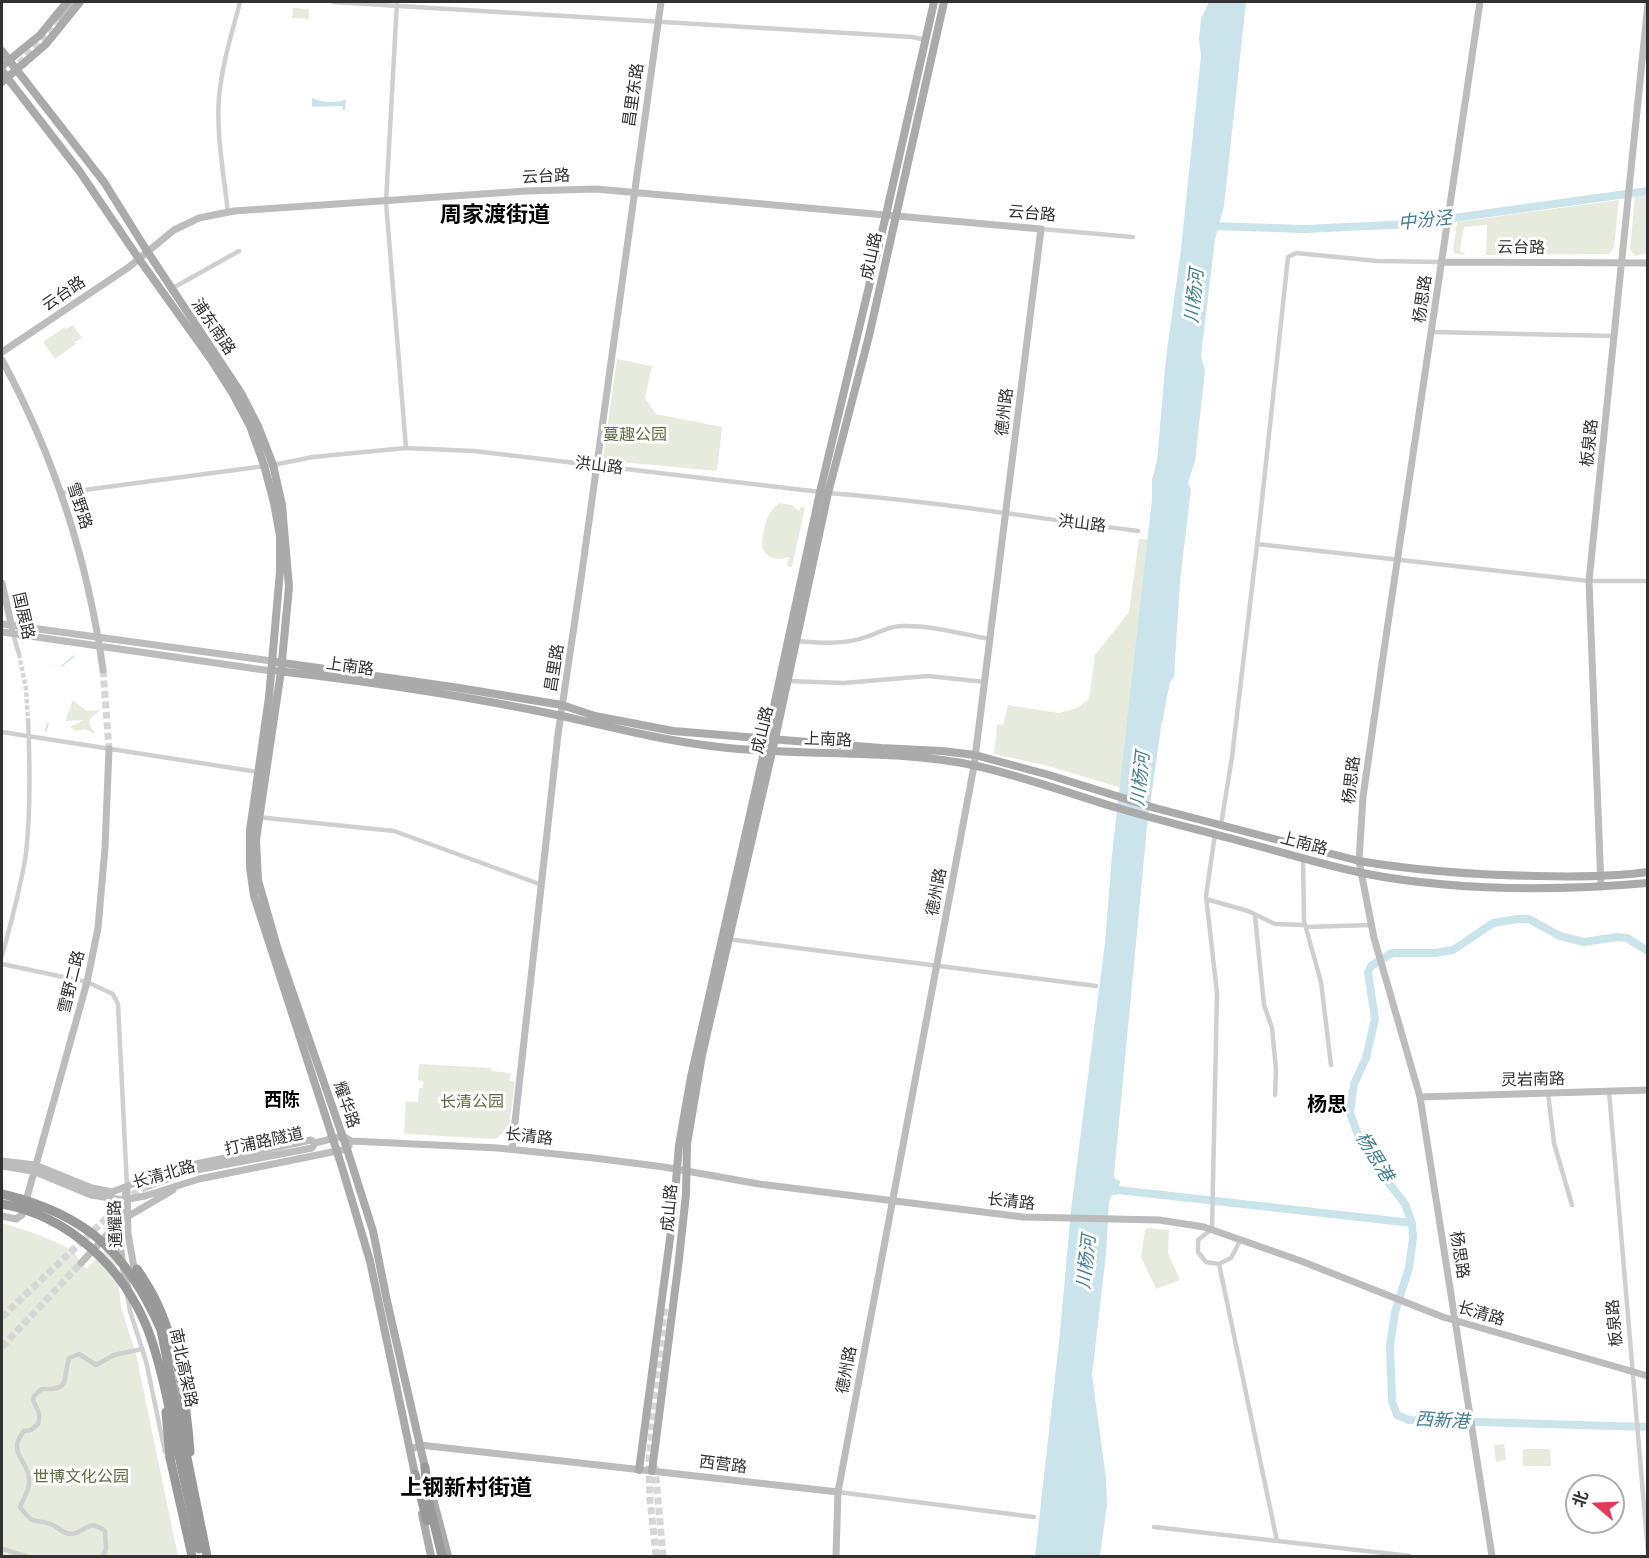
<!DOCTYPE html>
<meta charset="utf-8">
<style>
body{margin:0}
#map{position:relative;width:1649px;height:1558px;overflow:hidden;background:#fff;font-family:"IBM Plex Sans","Noto Sans SC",sans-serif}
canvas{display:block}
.frame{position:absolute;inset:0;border:3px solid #323232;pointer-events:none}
.north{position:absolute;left:1565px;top:1474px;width:60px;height:60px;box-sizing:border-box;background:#fff;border:2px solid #adadad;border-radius:50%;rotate:289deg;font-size:16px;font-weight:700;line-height:24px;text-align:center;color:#323232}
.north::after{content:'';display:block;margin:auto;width:21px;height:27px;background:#e4395b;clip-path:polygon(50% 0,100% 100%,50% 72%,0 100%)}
</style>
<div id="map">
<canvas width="1649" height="1558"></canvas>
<div class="frame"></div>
<div class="north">北</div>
</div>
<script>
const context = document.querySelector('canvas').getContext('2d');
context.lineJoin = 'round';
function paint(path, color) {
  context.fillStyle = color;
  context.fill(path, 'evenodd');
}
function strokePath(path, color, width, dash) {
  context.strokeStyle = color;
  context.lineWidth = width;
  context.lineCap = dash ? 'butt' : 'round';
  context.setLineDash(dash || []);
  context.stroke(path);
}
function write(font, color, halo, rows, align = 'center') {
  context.font = font + ' "IBM Plex Sans","Noto Sans SC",sans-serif';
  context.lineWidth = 6;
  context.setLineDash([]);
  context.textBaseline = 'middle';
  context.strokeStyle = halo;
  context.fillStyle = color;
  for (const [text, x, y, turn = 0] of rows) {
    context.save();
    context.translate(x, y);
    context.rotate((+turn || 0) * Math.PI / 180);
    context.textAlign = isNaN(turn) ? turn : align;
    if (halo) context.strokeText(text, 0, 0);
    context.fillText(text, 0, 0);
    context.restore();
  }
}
paint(new Path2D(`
 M293,8L309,9V19L292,18Z
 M1647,195V253L1635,256L1630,249L1635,197Z
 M1619,200L1614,247L1609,254L1486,255L1487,225L1464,227L1460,250L1466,255L1455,254L1453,250L1457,222Z
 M73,325L82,338L75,342L76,344L55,359L43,342L65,327L66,329Z
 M617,359L652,366L645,398L656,414L722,427L717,471L610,461L603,457Z
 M780,503L792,505L799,511L801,507L805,508L792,567L787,566L789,557C777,561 767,559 762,547C763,531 765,512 780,503Z
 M1139,539H1148L1121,788L1049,766L994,754L997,725H1003L1008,705L1059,713L1077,708L1089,699L1095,655L1129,612Z
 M72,700L87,711L100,710L90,719L89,723L95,734L84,729L76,731L70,727L84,720L66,721C66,713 72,709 72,700Z
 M419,1064L491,1068V1071L511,1073L510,1081H515L509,1128L496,1139L404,1134L406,1101L418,1102L419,1088H423V1081L418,1080Z
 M2,1223C20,1228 57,1240 72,1251C78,1255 80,1264 87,1268L111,1244L115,1245L121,1307L136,1354L178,1556H2Z
 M1148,1228L1169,1230L1168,1253L1180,1280L1156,1289L1141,1257L1145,1230Z
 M1504,1444L1506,1460L1496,1462L1494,1445Z
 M1523,1449H1550L1551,1466H1523Z`), '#e7ebde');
paint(new Path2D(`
 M1209,2H1246L1224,206L1215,239L1201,356L1205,371L1195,461L1188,483L1191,489L1180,581L1174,677L1170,682L1161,727L1147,827L1114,1175L1115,1179L1120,1181L1118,1195H1112L1109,1202L1106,1254L1092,1375L1106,1478L1107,1505L1100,1556H1035L1060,1333L1071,1210L1105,943L1112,855L1152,500V479L1157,461L1166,358L1181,249L1201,56L1199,39L1201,19Z
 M312,98C320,102 339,104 346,99L345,110H343L342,106L313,107L312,106Z`), '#cbe3eb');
strokePath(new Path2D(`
 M62,666L74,656
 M46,731L48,723`), '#cbe3eb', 1.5);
strokePath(new Path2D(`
 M1210,226L1305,229L1410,224L1648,191
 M1648,951L1627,938L1617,937L1584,942L1560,936L1529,919H1518L1493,923L1453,950L1435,953H1392L1371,966L1368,972L1375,1019L1366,1058L1354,1084L1350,1113L1361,1143L1374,1164L1405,1204L1412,1223L1413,1238L1409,1268L1395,1312L1390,1346L1392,1401L1397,1415L1409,1420L1648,1427
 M1109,1189L1412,1223`), '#cbe3eb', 8);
strokePath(new Path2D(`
 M19,654L26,689L28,720`), '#d6d6d6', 4.5, [4.5, 2]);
strokePath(new Path2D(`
 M2,75L23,60L61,18
 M103,670L109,749
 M2,1317L130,1196L149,1186
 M2,1347L81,1263
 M655,1466L663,1556
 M656,1556L650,1500L649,1459L665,1305`), '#d6d6d6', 7, [7, 3.5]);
strokePath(new Path2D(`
 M333,2L912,37L926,40
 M397,2L386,202L406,448
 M228,213C224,175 216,134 219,97C222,64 232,33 240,2
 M1041,229L1133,237
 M171,289L239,251
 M1431,332L1613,336
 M61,493L273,465L313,457L406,448L474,451L820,492
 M828,493C932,501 1035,518 1138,531
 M1257,544L1589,581H1648
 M13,634L19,654
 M796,641C819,643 844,645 866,637C879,633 888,626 902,626C931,625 961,634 990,639
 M788,681L843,683L928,676L985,682
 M2,732L258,772
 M257,817L394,831L542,885
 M1221,825L1232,757L1259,528L1288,257L1296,253L1377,261L1442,262
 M1215,834L1206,896L1217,993L1212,1229L1198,1240V1252L1206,1262L1219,1264L1231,1258L1241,1239
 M1303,858L1304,921L1321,982L1331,1065
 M1206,899L1248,911L1275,924L1305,925
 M1255,916L1264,1005L1272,1028L1276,1069L1275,1095
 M1306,927L1371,925
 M727,939L1096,986
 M2,956C11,922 21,888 26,853C31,809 30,764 28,720
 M2,964L87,982L113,994L118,1004L127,1187
 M1609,1091L1648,1553
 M1548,1093L1554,1143L1572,1205
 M1219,1264L1277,1541
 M127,1294L130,1311L146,1361L165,1452
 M838,1492L1034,1517
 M1154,1527L1410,1556
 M2,1549L26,1556
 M103,1556L106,1549L105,1531C86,1517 87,1534 70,1534C62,1533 59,1528 53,1525C34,1517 36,1528 20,1507C24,1497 30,1490 29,1479C28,1459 6,1453 24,1431L31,1430L38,1424C39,1420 40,1417 39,1414C36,1402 26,1400 42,1389C72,1390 62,1380 69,1358L79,1354L96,1365L114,1355L142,1349`), '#cfcfcf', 4.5);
strokePath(new Path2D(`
 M1480,2L1384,650L1363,797L1359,861L1374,938L1420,1097L1492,1556
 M61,18L74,2
 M1442,262L1648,263
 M2,352L129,267L174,230L199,218L234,211L526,191L596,189L1041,229L974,766L838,1492L836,1556
 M2,360C54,456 88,561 103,670
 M2,583L12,628
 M2,624L272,661
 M2,632L271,671
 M1601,887L1589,581L1648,3
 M1420,1097L1648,1090
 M512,1149L558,734L581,579L661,2
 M2,1161L35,1165L92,1188L112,1192L172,1169L311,1140L315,1143L343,1136L351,1141L498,1148L594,1158L664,1167L759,1184L1023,1217L1159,1220L1204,1227L1301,1261L1443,1317L1648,1376
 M2,1166L33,1171L91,1195L123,1200L145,1196L199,1179L347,1149L349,1146
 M149,1186L186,1172L312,1148L315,1143
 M127,1187L128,1234L135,1273
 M127,1189C117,1221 119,1256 128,1288
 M2,1216L16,1219L22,1215L87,982L98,928L105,848L109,749
 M81,1263L120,1221L173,1190
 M410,1450L420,1445L838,1492`), '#bcbcbc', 7);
strokePath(new Path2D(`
 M2,51L104,182L147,251L241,393L258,426L273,465L282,505L289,587L281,671L256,840L258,880L278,950L347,1149L373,1231L387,1301L426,1472
 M2,66L40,35L67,2
 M2,71L80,172L139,259L212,361L233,394L250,426L264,465L274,503L280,536V571L269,697L250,830V868L254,896L341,1164L370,1261L416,1479
 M2,82L46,44L80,2
 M276,662L453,687L562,705L595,716L673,731L881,748L942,751L975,755L1049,775L1155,808L1359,861C1418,871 1477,875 1537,876C1575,877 1611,877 1648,872
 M278,671C373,682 468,696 562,716C614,728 666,741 719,747C803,757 896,748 977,766C1025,777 1071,794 1118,808C1161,821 1204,831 1247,843C1285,853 1323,865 1362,873C1453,891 1555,891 1648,883
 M639,1470L673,1216L679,1145L691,1077L767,739L820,492L886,215L934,2
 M652,1471L679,1259L686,1194L687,1144L702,1055L775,739L828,493L869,336L944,2
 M429,1483L448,1556
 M422,1514L431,1556`), '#aaa', 8);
strokePath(new Path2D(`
 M137,1269C143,1278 149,1287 154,1297C176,1339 187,1405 190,1452
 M170,1458L192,1556
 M425,1467L427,1495L442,1556
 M415,1474L427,1521`), '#999', 9);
strokePath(new Path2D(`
 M2,1194C86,1214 127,1252 161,1330L207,1556
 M2,1204C69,1216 123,1267 148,1330C160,1362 167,1398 174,1432C182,1471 191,1510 199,1549
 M166,1412L170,1458`), '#999', 9);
write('16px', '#323232', '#fff', [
 ["昌里东路",634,95,-82],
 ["云台路",546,177,-3],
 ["云台路",1032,214,5],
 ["云台路",1521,248,1],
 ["成山路",872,256,-78],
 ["云台路",64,294,-34],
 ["杨思路",1423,299,-82],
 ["浦东南路",213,327,56],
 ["德州路",1005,412,-83],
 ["板泉路",1590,443,-84],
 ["洪山路",599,466,7],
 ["雪野路",79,506,72],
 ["洪山路",1082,524,7],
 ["国展路",23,616,77],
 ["上南路",350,667,8],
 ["昌里路",555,668,-81],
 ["成山路",763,730,-77],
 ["上南路",828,740,2],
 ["杨思路",1352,780,-83],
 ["上南路",1304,844,15],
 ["德州路",937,892,-79],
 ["雪野二路",72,982,-76],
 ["灵岩南路",1533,1080,-1],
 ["耀华路",346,1105,71],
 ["长清路",529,1137,6],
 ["打浦路隧道",264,1142,-12],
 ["长清北路",164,1175,-16],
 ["长清路",1011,1202,6],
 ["成山路",670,1208,-85],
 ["通耀路",116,1224,-92],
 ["杨思路",1459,1255,81],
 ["长清路",1481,1314,16],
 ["板泉路",1615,1323,-95],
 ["南北高架路",183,1368,78],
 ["德州路",847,1370,-79],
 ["西营路",723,1465,7]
]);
write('16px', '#5b6f3f', '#fff', [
 ["蔓趣公园",635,435],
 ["长清公园",472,1102],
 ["世博文化公园",81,1477]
]);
write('italic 18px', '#3f7e95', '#fff', [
 ["中汾泾",1425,221,-6],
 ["川杨河",1195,296,-84],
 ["川杨河",1141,779,-84],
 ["杨思港",1374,1157,58],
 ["川杨河",1087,1262,-84],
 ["西新港",1442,1421,3]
]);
write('bold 18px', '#000', '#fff', [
 ["西陈",282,1101]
]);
write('bold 20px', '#000', '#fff', [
 ["杨思",1327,1105]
]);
write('bold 22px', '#000', '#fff', [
 ["周家渡街道",495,216],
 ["上钢新村街道",466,1489]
]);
</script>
